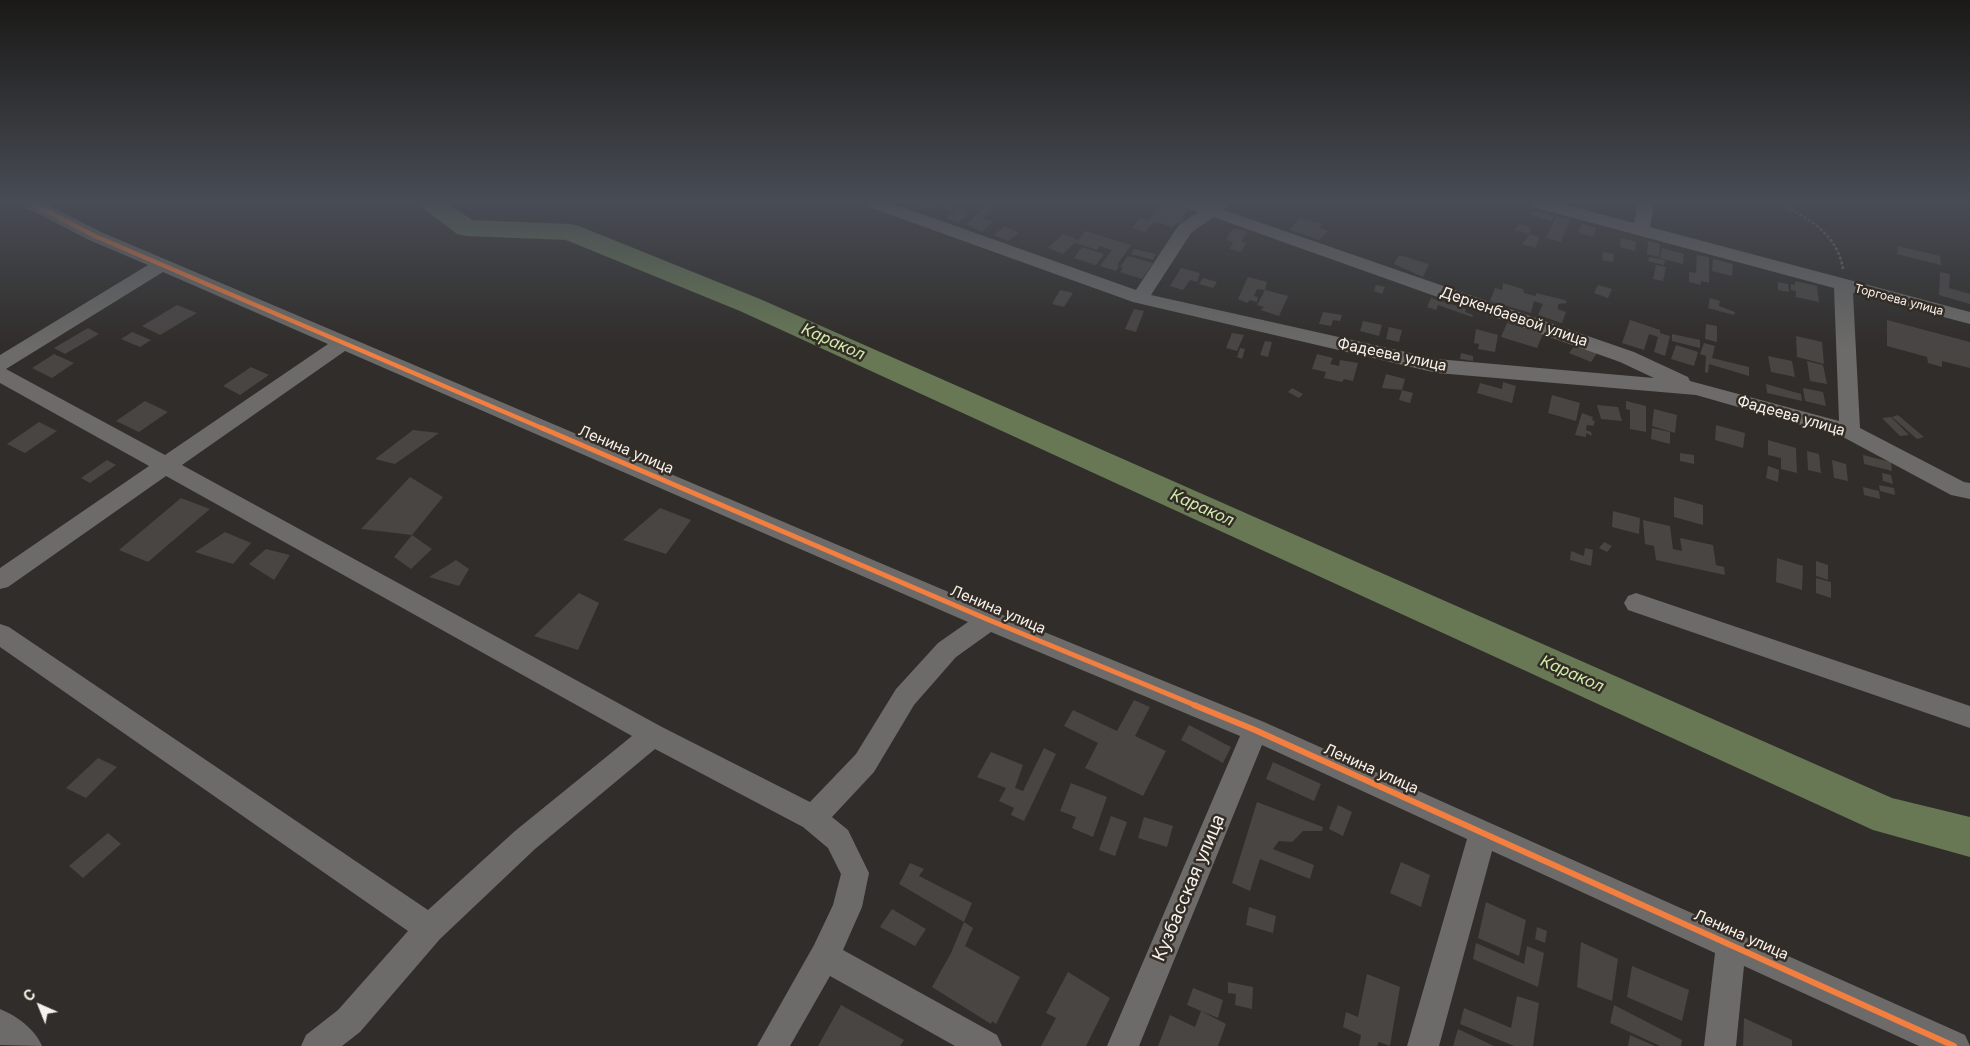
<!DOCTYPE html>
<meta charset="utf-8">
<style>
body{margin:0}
#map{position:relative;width:1970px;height:1046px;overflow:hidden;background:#302d2a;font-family:Inter,sans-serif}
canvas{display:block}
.north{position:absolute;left:15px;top:981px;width:50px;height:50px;-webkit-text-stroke:4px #342d26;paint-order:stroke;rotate:316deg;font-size:14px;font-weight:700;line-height:20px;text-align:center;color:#f6f1ed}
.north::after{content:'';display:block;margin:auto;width:18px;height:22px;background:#f6f1ed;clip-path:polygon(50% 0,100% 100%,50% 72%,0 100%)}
</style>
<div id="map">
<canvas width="1970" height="1046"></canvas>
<div class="north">С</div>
</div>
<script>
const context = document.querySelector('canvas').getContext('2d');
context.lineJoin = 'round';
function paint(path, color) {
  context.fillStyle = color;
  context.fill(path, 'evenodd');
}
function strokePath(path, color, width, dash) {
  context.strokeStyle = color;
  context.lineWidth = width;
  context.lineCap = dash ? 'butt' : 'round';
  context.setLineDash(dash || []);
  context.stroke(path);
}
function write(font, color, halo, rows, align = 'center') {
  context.font = font + ' Inter,sans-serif';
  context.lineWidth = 5;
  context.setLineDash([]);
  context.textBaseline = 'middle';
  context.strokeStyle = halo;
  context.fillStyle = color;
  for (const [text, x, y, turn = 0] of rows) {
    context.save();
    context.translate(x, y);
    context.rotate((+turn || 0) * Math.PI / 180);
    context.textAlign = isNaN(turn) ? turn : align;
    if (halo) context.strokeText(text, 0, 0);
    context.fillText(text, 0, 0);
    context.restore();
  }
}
paint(new Path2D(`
 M419,203H448L472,220L570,224L579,226L760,299L1892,798L1970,817V857L1873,830L740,311L566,240L466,236L457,234L423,208Z`), '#687855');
paint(new Path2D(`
 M924,203H940L932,210L921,206Z
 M948,203H960L952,210L944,207Z
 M990,203L996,205L982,218L993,221L982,232L966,224Z
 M1165,203L1187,209L1181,218L1186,219L1181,224L1177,223L1173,227L1154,222L1145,232L1132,228L1140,218L1148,220Z
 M958,208L970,213L958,223L946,218Z
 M1534,211L1554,216L1552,221L1532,215Z
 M1556,216L1570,220L1561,242L1546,238Z
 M1299,218L1323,224L1319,228L1328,231L1319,240L1290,230Z
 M1519,224L1530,227L1529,234L1514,230Z
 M1582,224L1597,228L1593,237L1578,233Z
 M1004,226L1019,233L1008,241L994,235Z
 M1233,228L1247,232L1241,242L1246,243L1241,252L1230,249L1233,242L1226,240Z
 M1085,231L1131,245L1117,265L1119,266L1116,271L1100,266L1112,250L1100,246L1097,250L1076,243Z
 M1063,234L1078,240L1063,254L1048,248Z
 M1530,234L1540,237L1535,248L1522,244Z
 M1621,238L1636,242L1635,251L1620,247Z
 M1648,241L1660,244L1659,257L1647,254Z
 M1898,246L1940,256L1941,265L1897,254Z
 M1082,247L1104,254L1096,265L1074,258Z
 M1662,248L1684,254L1683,264L1660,258Z
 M1134,249L1156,254L1153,260L1131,254Z
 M1603,252L1614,254L1613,262L1602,260Z
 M1399,255L1429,264L1423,277L1394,264Z
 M1697,255L1709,257V283L1701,281V285L1689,282V272L1696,273Z
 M1128,256L1153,263L1142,279L1120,272L1123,268L1120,267Z
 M1649,257L1665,260L1664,265L1648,261Z
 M1713,259L1733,264L1732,276L1712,271Z
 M1656,265L1666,267L1663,281L1653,279Z
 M1181,268L1200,273L1197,282L1190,280L1183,290L1170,286Z
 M1940,272L1950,274L1949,288L1970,294V304L1939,295Z
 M1248,277L1267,282L1265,290L1257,289L1254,296L1258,297L1257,302L1250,300L1247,303L1238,299Z
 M1203,278L1217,282L1213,288L1199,284Z
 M1795,281L1817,286L1819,302L1796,297V291L1791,290V284L1795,285Z
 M1778,282L1788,284L1789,292L1778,290Z
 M1503,283L1523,289L1524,293L1536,296V293L1565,300L1567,303L1558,304V309L1566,312L1562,323L1538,315L1543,304L1534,301L1531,313L1490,301L1495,288L1502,290Z
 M1376,285L1385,287L1382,294L1374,291Z
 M1598,285L1612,289L1608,298L1594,293Z
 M1060,290L1073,293L1064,307L1052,304Z
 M1265,290L1288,296L1279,316L1261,310L1264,307L1257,305Z
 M1431,298L1466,309L1465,312L1473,315L1472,317L1438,305L1436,310L1427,307Z
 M1710,298L1720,301L1719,306L1735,312L1734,315L1708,308Z
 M177,305L197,313L160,335L142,326Z
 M1134,309L1144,311L1136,332L1125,329Z
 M1323,312L1342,315L1340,321L1333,320L1331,326L1319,324Z
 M1630,320L1660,330V333L1670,336L1665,356L1654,352L1658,337L1649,334L1644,350L1622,343Z
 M1887,320L1970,342V368L1942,361V367L1928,363L1927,357L1887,346Z
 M1363,321L1382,325L1379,336L1360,331Z
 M1507,323L1543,334L1537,348L1501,337Z
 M1706,324L1717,326V342L1705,339Z
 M1389,327L1402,330L1399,342L1386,339Z
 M88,328L99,334L65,354L54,348Z
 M1476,329L1498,335L1495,352L1478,349L1479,344L1474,343Z
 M132,332L151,340L140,347L121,339Z
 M1232,333L1244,335L1237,351L1226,348Z
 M1672,334L1700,340V348L1672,341Z
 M1796,336L1822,342L1824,364L1797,357Z
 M1265,341L1272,342L1268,357L1260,355Z
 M1704,343L1715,346L1712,358L1749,367V376L1709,364L1708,373L1705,372L1706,356L1700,354Z
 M1576,344L1597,353L1591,362L1569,353Z
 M1676,345L1698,352L1694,366L1671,359Z
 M1240,348L1245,349L1242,359L1237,357Z
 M1461,353L1473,356V361L1460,359Z
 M54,354L74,363L52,378L32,368Z
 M1317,354L1333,358L1330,364L1339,366L1340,360L1358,363L1353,381L1344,379L1342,382L1324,378L1326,372L1312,369Z
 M1768,356L1792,361L1795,377L1771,372Z
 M1807,361L1823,365L1827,384L1810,381Z
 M251,367L269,375L240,395L223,386Z
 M1386,374L1405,379L1402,390L1382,388Z
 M1503,382L1516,386L1512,403L1477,393L1480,383L1502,389Z
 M1766,384L1801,394L1802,401L1767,393Z
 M1292,388L1303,394L1299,398L1288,392Z
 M1803,388L1823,392L1826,406L1805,401Z
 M1402,390L1413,393L1410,403L1399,400Z
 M1552,395L1580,403L1576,421L1548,413Z
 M145,401L168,412L139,432L116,421Z
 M1626,401L1646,406V432L1630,429V410L1626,409Z
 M1597,405L1618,407L1622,421L1601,419Z
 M1654,409L1677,415L1675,433L1652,426Z
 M1582,413L1593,417L1592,420L1595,421L1593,426L1587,425L1586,430L1591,432L1592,436L1586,433V437L1575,435Z
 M1898,415L1924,437L1917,439L1892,417Z
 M1891,417L1909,435L1900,436L1882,418Z
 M39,422L57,431L25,453L7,444Z
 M1716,425L1745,433L1743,448L1715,440Z
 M1652,428L1670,432V444L1651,439Z
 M413,430L439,433L395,464L375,459Z
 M1768,440L1796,448L1797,473L1781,469V458L1768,455Z
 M1807,451L1819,454L1821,473L1808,470Z
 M1680,453L1694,455V464L1680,461Z
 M1863,455L1891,462L1892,471L1864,464Z
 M107,460L116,465L90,483L81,478Z
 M1832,460L1846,464L1848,481L1834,478Z
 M1768,466L1779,470L1778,482L1766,478Z
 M1882,473L1891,475L1893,484L1883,481Z
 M410,477L443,497L412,535L361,529Z
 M1879,485L1894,488L1895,495L1880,491Z
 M1863,487L1879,491L1880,499L1864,495Z
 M1674,497L1703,505V525L1674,517Z
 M181,498L210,509L148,562L119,550Z
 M660,508L691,520L666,554L623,540Z
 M1613,511L1640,518L1639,534L1612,527Z
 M1643,520L1670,526L1673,549L1682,551L1680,538L1713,545L1716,565L1724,567L1725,575L1656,560L1654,546L1645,544Z
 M225,532L251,543L233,564L195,552Z
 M412,535L432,549L411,569L394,557Z
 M1604,542L1612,546L1607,552L1599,548Z
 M1585,548L1593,550L1591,566L1570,560L1571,551L1584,556Z
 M266,549L290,555L274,580L249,564Z
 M1777,558L1803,566L1802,590L1776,582Z
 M456,560L469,569L459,586L429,577Z
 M1816,561L1828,565V580L1816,576Z
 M1816,578L1831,582V598L1816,593Z
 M579,593L599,603L578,650L534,636Z
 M1134,700L1150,707L1135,736L1166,751L1143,796L1085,768L1098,743L1064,726L1073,710L1117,731Z
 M1189,725L1231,747L1223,763L1181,740Z
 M1044,748L1056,754L1024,821L1011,815L1014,808L999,801L1006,788L977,777L991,752L1023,765L1015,788L1023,791Z
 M98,758L117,767L86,798L66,788Z
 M1273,762L1321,784L1314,801L1266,779Z
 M1071,783L1107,797L1093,837L1072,828L1076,817L1060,811Z
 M1257,802L1323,827L1322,831H1303L1292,842L1279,841L1273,849L1314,865L1310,879L1260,859L1250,891L1232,883Z
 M1338,805L1352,812L1343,836L1329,829Z
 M1111,816L1127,822L1115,856L1099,850Z
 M1144,817L1173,826L1167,847L1138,838Z
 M108,833L121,844L83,878L69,866Z
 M1401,862L1430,875L1421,907L1390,893Z
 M910,863L924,869L919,876L972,903L964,922L899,884Z
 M1486,902L1526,920L1519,956L1478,938Z
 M1249,907L1276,916L1273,933L1246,925Z
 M892,909L926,929L915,946L880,927Z
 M964,922L973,928L965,946L1020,977L996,1024L992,1021L991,1024L932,987L951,953Z
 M1537,927L1547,931L1545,943L1535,939Z
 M1581,942L1618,959L1612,1001L1577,987Z
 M1476,943L1524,964L1527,946L1544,953L1538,987L1473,959Z
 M1632,966L1689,990L1682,1021L1627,997Z
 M1068,972L1110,998L1086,1046H1041L1056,1018L1046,1013Z
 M1367,974L1400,987L1390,1046L1379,1042L1377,1046H1359L1361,1035L1343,1027L1346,1012L1358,1017Z
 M1228,982L1253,987L1252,1009L1235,1005L1236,994L1228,993Z
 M1193,988L1223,1000L1218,1018L1187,1005Z
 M1517,996L1539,1003L1533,1046H1514L1460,1024L1464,1008L1511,1028Z
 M841,1005L904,1040L900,1046H818Z
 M1614,1005L1682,1040L1681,1046H1660L1610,1023Z
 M1201,1011L1226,1024L1218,1046H1158L1170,1015L1195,1027Z
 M1744,1018L1792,1040V1046H1743Z
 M1458,1029L1494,1046H1453Z
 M1630,1035L1655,1046H1628Z`), '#484543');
strokePath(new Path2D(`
 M1777,203C1807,217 1837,233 1843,269`), '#686766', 2.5, [3, 2]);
paint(new Path2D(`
 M23,203H44L101,232L998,613L1264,722L1965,1035L1970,1046H1919L1744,966L1736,1046H1704L1715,953L1492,851L1439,1046H1407L1467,839L1262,745L1139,1046H1107L1240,736L991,632L956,657L914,705L874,772L832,817L848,830L869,873L862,907L843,950L997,1035L1002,1046H955L830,976L790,1046H757L814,945L833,905L841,874L828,848L803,827L655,749L535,849L440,939L360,1032L342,1046H301L306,1035L338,1010L408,931L0,647V624L9,627L428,910L515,831L632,736L166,476L8,587L0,589V568L149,466L0,383V355L148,265L89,240L25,207ZM163,272L328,344L165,455L6,369ZM345,351L968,622L938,643L896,689L856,754L810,802L662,727L182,465Z
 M867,203H891L1136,290L1178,226L1198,212L1183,207L1181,203H1229L1224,210L1634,352L1688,377L1690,381L1839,421L1834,288L1533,207L1531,203H1558L1634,223L1638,203H1654L1650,227L1970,312V324L1853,293L1860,428L1964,482L1970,483V499L1951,495L1843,437L1696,395L1437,373L1133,302L869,207ZM1213,217L1620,362L1654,378L1437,359L1151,295L1191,233Z
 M1636,593L1970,706V728L1628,610L1624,603L1628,596Z
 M0,1009C17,1016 35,1029 42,1046L0,1045Z`), '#6c6b69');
strokePath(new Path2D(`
 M31,203L95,236L544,429`), '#f27e40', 4.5);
strokePath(new Path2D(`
 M542,428L989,620L1197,706`), '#f27e40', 5);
strokePath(new Path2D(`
 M1194,705L1255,730L1954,1046`), '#f27e40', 6);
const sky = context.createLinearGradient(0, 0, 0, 349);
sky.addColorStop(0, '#1a1917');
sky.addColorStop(0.58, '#484c55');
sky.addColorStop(1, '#484c5500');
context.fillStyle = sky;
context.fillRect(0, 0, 1970, 349);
write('12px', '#f6f1ed', '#342d26', [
 ["Торгоева улица",1899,300,15]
]);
write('15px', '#f6f1ed', '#342d26', [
 ["Деркенбаевой улица",1514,317,19],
 ["Фадеева улица",1392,355,12],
 ["Фадеева улица",1791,416,16],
 ["Ленина улица",626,450,23],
 ["Ленина улица",998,610,23],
 ["Ленина улица",1371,769,24],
 ["Ленина улица",1741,935,24]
]);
write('italic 16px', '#d0edad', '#342d26', [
 ["Каракол",833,342,24],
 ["Каракол",1202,508,24],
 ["Каракол",1572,674,24]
]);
write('18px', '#f6f1ed', '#342d26', [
 ["Кузбасская улица",1189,888,-67]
]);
</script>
